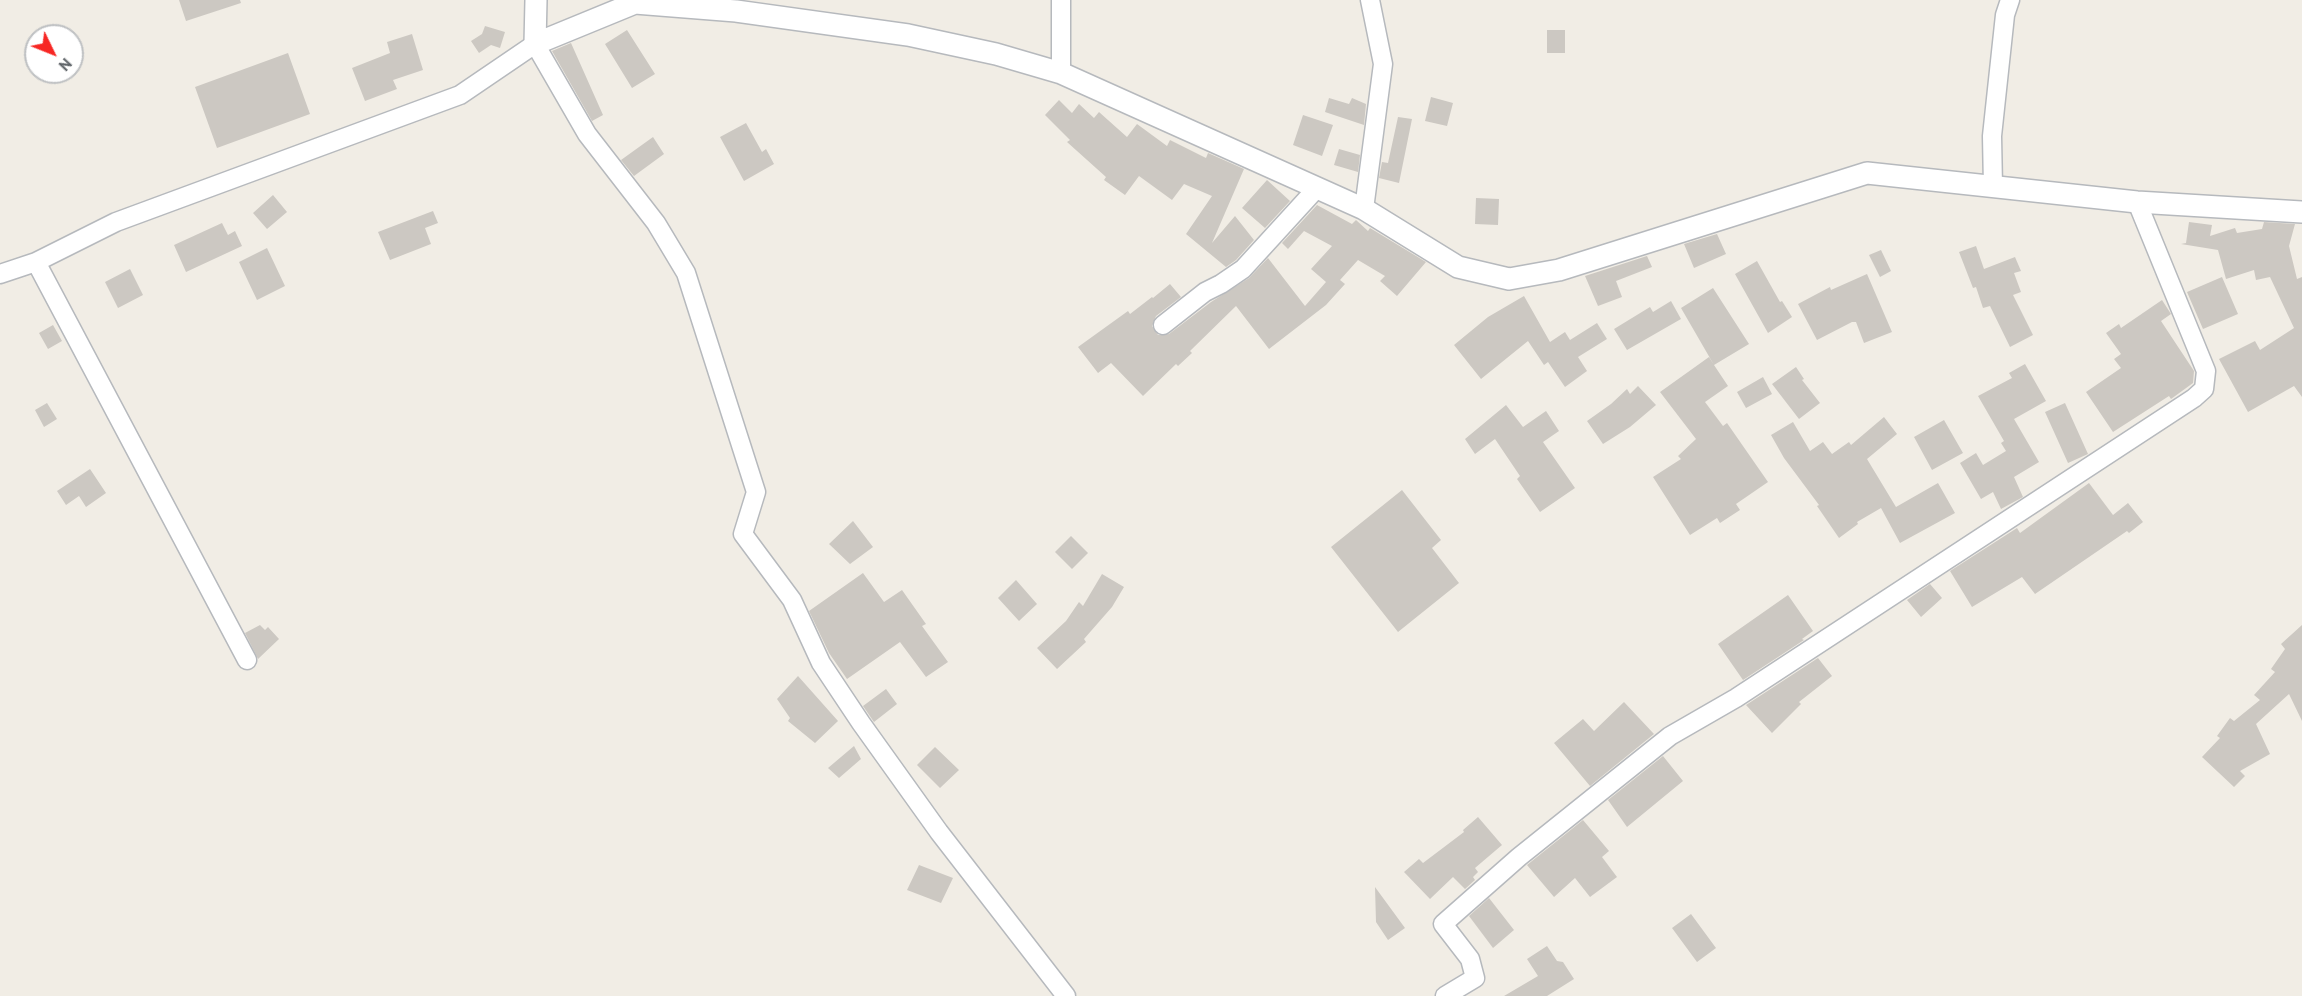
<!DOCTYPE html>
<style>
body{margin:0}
#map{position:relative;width:2302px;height:996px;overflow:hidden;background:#f1ede5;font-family:"PT Sans",sans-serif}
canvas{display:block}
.north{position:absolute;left:24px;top:24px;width:60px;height:60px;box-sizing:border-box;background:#fff;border:2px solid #bec0c2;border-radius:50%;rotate:133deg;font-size:16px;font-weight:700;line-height:24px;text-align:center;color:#5d6267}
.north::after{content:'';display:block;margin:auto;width:21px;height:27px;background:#f72724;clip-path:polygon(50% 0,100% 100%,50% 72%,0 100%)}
</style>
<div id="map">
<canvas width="2302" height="996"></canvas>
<div class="north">N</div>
</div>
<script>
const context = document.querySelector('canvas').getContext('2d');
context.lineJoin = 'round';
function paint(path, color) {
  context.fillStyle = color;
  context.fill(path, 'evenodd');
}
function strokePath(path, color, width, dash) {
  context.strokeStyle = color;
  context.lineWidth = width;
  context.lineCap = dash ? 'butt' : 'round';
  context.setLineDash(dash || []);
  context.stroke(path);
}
paint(new Path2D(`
 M179,0H240L241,3L186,21Z
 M485,26L505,32L500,48L491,45L479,53L471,41L482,34Z
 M627,30L655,74L632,88L605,44Z
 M1547,30H1565V53H1547Z
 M412,34L423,70L393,80L397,89L365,101L352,68L390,53L387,42Z
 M571,43L603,115L592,121L552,51Z
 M288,53L310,114L217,148L195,87Z
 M1431,97L1453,103L1447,126L1425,121Z
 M1329,98L1349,104L1352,98L1366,104L1364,125L1325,112Z
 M1059,100L1072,113L1079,104L1094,118L1099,112L1127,137L1137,124L1167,146L1170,140L1206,158L1208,153L1244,169L1212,243L1235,216L1254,240L1236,260L1226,267L1186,234L1212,196L1184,184L1172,200L1139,176L1125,195L1104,180L1106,177L1067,142L1070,140L1045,115Z
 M1303,115L1333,125L1322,156L1293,145Z
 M1398,117L1412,119L1399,183L1379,178L1382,162L1388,163Z
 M746,123L762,152L766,149L774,164L744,181L720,137Z
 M653,137L664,154L634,176L621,160Z
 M1339,149L1360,155L1358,172L1334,165Z
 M1267,180L1290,201L1265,228L1242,208Z
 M273,195L287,212L267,229L253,213Z
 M1476,198L1499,199L1498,225L1475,224Z
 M1317,205L1352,224L1356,220L1368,231L1370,228L1426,262L1397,296L1380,281L1385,276L1358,260L1340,280L1345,284L1326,305L1269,349L1236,306L1190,351L1192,353L1178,366L1176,364L1143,396L1111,363L1098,373L1078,347L1128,311L1130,314L1152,297L1153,298L1170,284L1181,297L1156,316L1152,326L1158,335L1169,334L1211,302L1249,278L1268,258L1305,306L1326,282L1311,269L1332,246L1304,231L1288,249L1282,243Z
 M433,211L438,223L425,228L431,244L390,260L378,232Z
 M2189,222L2212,225L2210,236L2235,228L2237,233L2262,229L2264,222L2295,224L2289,246L2297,279L2302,277V397L2294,386L2248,412L2219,359L2255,341L2260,350L2294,328L2270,277L2256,280L2254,270L2226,279L2218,250L2181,244L2186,243Z
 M222,223L228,235L235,231L242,246L186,272L174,245Z
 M1717,234L1726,254L1694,268L1684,244Z
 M1976,246L1984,269L2015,257L2021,271L2014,273L2021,292L2013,295L2033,335L2010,347L1990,306L1983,308L1976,287L1973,288L1959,252Z
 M267,248L285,286L257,300L239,262Z
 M1881,250L1891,271L1880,277L1869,255Z
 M1647,256L1652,267L1616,281L1622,297L1598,306L1585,276Z
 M1757,261L1780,302L1782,301L1792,317L1768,333L1735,274Z
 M130,269L143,295L118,308L105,282Z
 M1867,274L1892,332L1864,343L1856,322H1852L1817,340L1798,304L1830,287L1831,290Z
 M2222,277L2238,314L2203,329L2187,292Z
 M1713,288L1749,344L1714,365L1728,386L1705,402L1723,426L1727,423L1768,482L1736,504L1740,510L1720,523L1717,518L1690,535L1653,477L1681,459L1678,456L1696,439L1660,392L1709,357L1714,365L1681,308Z
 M1524,296L1550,342L1565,332L1570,340L1597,323L1607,339L1578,357L1587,371L1565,387L1548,362L1544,365L1528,341L1481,379L1454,345L1488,317Z
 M2162,300L2171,314L2161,321L2194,371L2193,383L2171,399L2169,396L2113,432L2086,392L2121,368L2114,359L2121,354L2106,333L2119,324L2121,328Z
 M1671,301L1681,319L1627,350L1614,329L1650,307L1653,312Z
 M53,325L62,341L48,349L39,333Z
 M2025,364L2046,401L2014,419L2039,462L2014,477L2023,497L2001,509L1993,492L1981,499L1960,463L1976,453L1983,465L2006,451L2001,443L2004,441L1978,396L2012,378L2009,373Z
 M1796,367L1804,379L1802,380L1820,403L1799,419L1772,384Z
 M1763,377L1772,394L1746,408L1737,392Z
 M1638,386L1656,405L1630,427L1603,444L1587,421L1611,404L1627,389L1630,394Z
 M47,403L57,419L44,427L35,410Z
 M2065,403L2088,454L2068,463L2045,412Z
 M1506,405L1523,427L1546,411L1559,431L1543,442L1575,488L1540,512L1517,479L1520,476L1495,439L1475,454L1465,439Z
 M1884,417L1897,434L1867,459L1896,507L1938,483L1955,513L1900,543L1881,508L1857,522L1858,524L1839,538L1817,506L1819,505L1784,458L1771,435L1793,422L1810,451L1823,442L1832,454L1849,442L1851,445Z
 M1944,420L1963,453L1932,470L1914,437Z
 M90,469L106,493L86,507L79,496L66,505L57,491Z
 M2089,483L2113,515L2128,503L2143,522L2129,533L2127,531L2035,594L2022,577L1972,607L1950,571L2017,528L2020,533Z
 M1402,490L1441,540L1432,548L1459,583L1398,632L1331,547Z
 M853,521L873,547L850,564L829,544Z
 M1071,536L1088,553L1072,569L1055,552Z
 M863,573L884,602L902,590L926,624L922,626L948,662L926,677L900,642L847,679L829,653L809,611Z
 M1102,574L1124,587L1112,607L1084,639L1086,642L1057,669L1037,648L1066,621L1079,602L1083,606Z
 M1016,580L1037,604L1019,621L998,598Z
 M1930,584L1942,598L1921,617L1907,600Z
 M1788,595L1813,631L1802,639L1804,640L1743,680L1718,644Z
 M260,625L265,630L268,627L279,639L258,659L245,633Z
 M2302,625V721L2289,694L2256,724L2270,754L2240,771L2245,776L2234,787L2202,757L2220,738L2217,736L2230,718L2234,721L2260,700L2254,695L2275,672L2271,669L2285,649L2281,644Z
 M1818,658L1832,676L1799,702L1801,704L1772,733L1746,705Z
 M798,676L838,721L815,743L788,721L790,718L777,699Z
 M886,689L897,704L874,722L863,706Z
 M1624,702L1654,734L1590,786L1554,743L1583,719L1594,731Z
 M854,746L861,759L839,778L828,768Z
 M935,747L959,770L940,788L917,765Z
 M1663,756L1683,781L1627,827L1608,800Z
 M1478,817L1502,845L1475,868L1478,872L1473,877L1475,880L1465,889L1453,877L1430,899L1404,872L1419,859L1423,863L1464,832L1463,830Z
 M1583,820L1609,851L1602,857L1617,877L1590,897L1575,878L1554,897L1527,865Z
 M919,865L953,878L941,903L907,890Z
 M1375,887L1405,928L1388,940L1376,922Z
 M1489,898L1514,930L1493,948L1469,916Z
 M1691,914L1716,948L1697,962L1672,928Z
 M1547,946L1557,961L1563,962L1574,979L1547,996H1504L1538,976L1527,959Z`), '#ccc8c2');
const minor = new Path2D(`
 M1061,73V0
 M1993,187L1992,136L2005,15L2010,0
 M1364,209L1383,64L1370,0
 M36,262L247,660
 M0,274L36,262L116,222L460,95L535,44L587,134L656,223L686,273L756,492L743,534L792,600L821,663L861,723L939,832L1066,996
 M1163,325L1205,292L1221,284L1243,269L1317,188
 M1445,996L1475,978L1470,959L1443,924L1519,857L1670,736L1736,698L2194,398L2204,389L2206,371L2137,202`);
const tertiary = new Path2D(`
 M536,0L535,44L635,3L736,11L908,35L996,54L1061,73L1364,209L1458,267L1509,279L1559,270L1867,173L2137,202L2302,212`);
strokePath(minor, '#b6b9bd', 21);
strokePath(tertiary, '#b6b9bd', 24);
strokePath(minor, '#fff', 18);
strokePath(tertiary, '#fff', 21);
</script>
